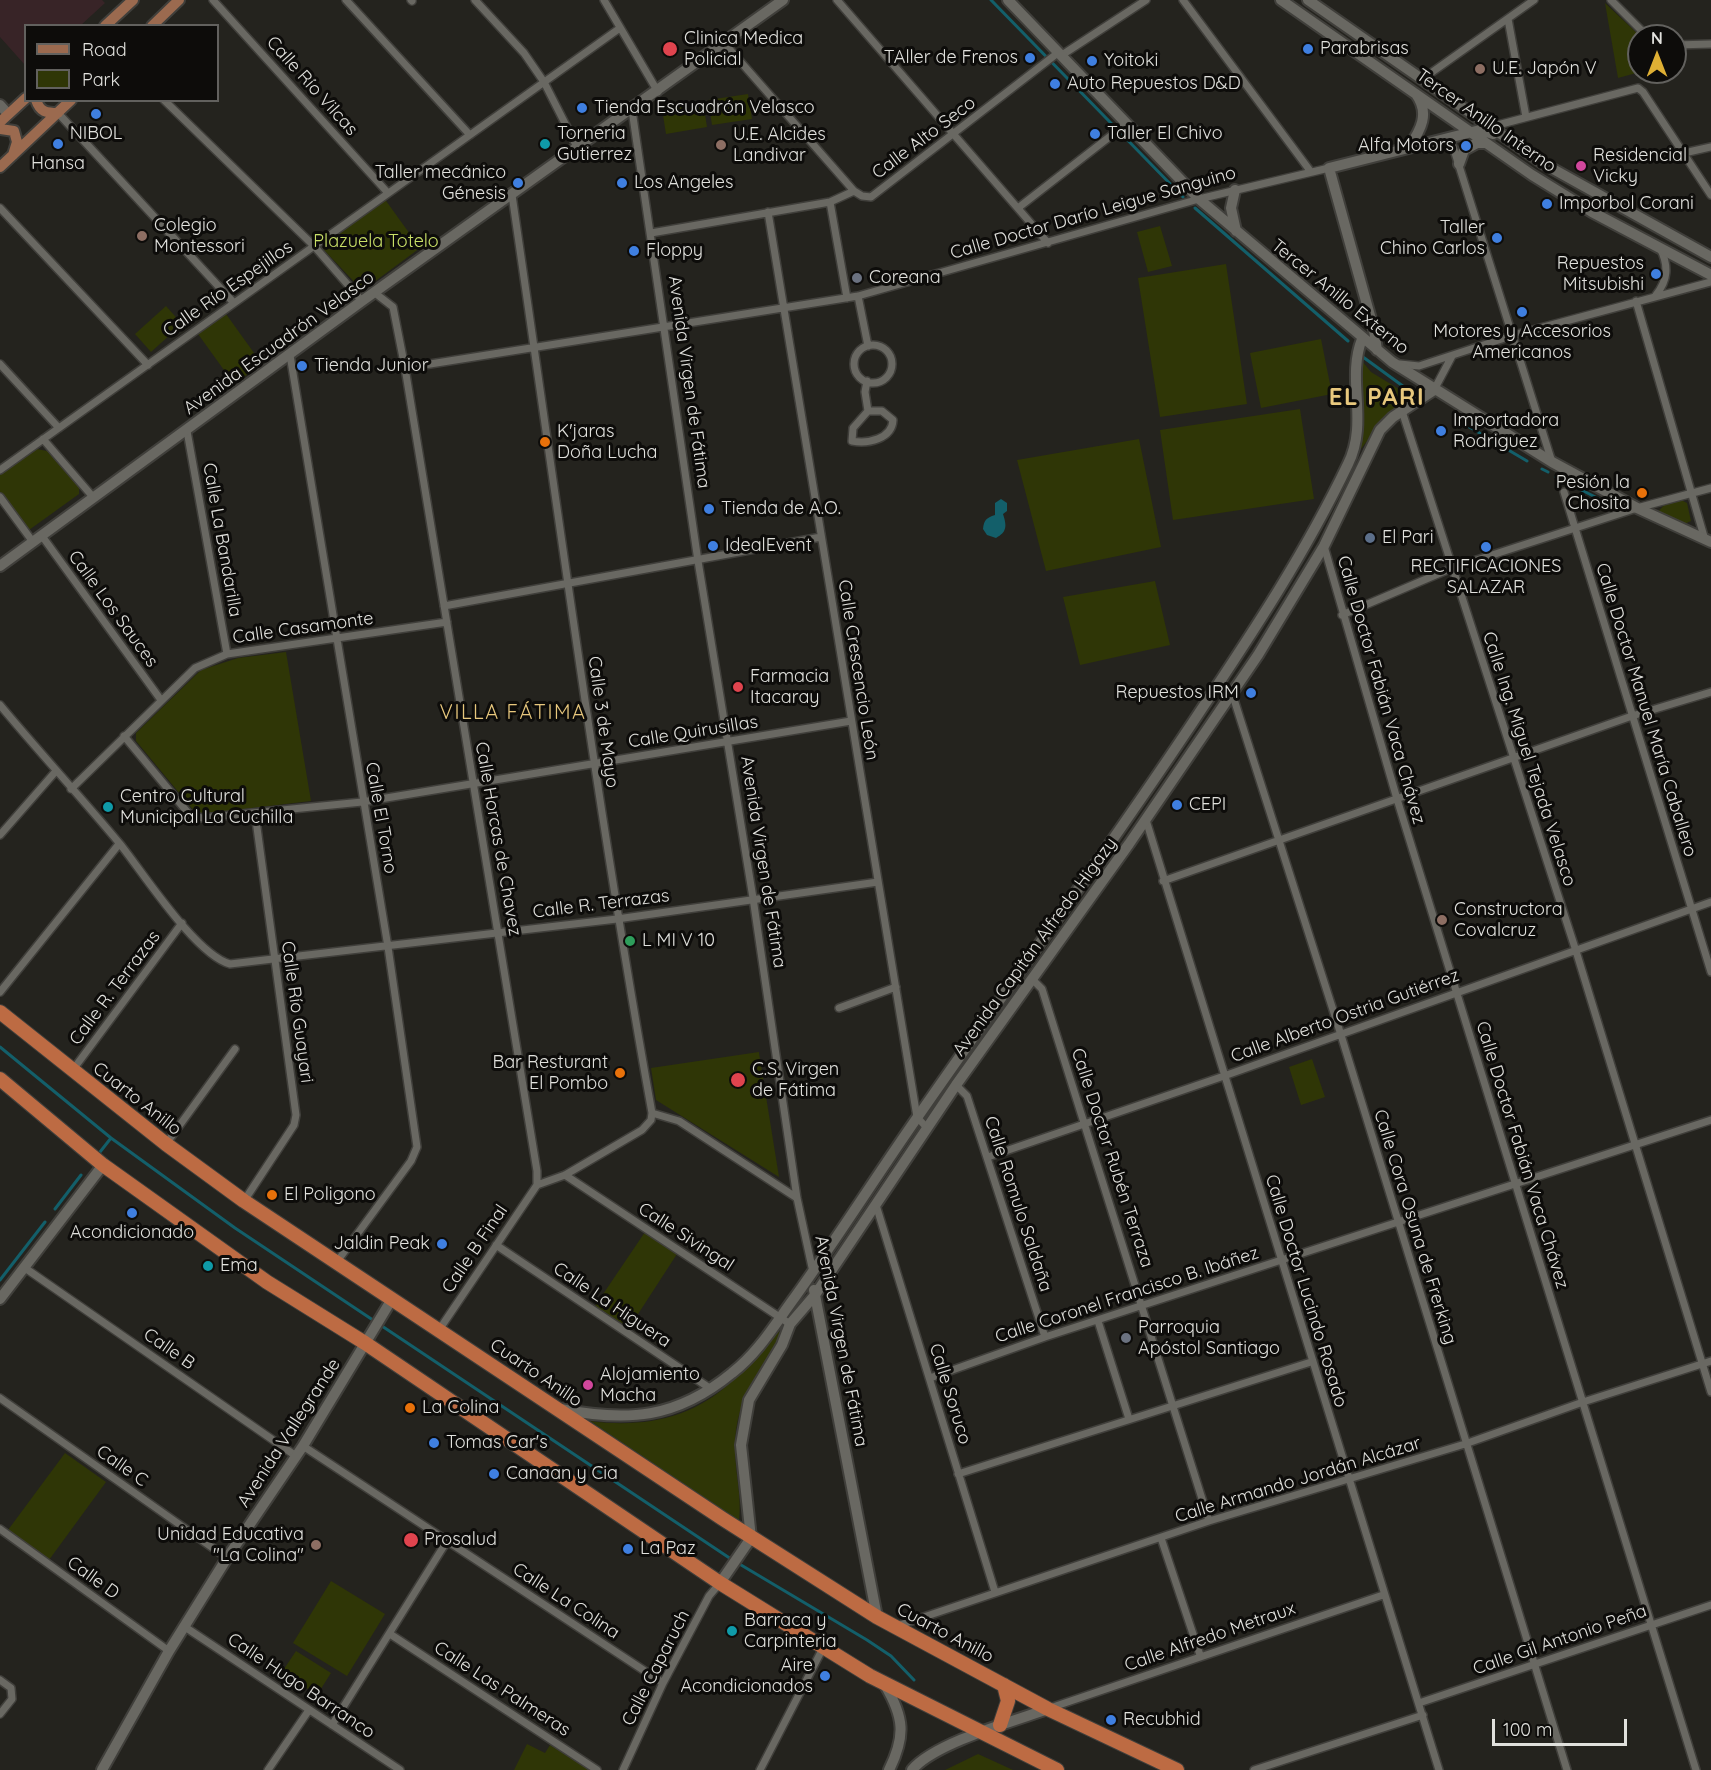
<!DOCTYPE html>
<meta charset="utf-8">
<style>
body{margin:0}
#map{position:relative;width:1711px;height:1770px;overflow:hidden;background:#24231e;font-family:Quicksand,sans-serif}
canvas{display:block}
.legend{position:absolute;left:24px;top:24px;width:195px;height:78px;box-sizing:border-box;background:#0d0c0a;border:2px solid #62615e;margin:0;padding:8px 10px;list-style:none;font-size:18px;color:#e1e1dd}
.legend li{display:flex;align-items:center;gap:12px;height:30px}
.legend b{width:30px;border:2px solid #62615e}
.north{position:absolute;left:1627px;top:24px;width:60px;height:60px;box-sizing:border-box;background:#0d0c0a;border:2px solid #62615e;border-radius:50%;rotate:0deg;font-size:16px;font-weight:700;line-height:24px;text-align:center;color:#e1e1dd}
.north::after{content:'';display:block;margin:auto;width:21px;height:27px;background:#dfb034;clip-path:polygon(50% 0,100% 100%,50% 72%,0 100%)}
.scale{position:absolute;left:1492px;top:1719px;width:135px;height:27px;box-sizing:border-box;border:3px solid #e1e1dd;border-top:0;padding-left:8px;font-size:18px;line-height:21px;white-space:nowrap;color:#e1e1dd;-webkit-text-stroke:4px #0d0c0a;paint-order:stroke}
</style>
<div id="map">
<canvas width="1711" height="1770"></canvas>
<ul class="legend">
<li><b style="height:8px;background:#9b6a4f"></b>Road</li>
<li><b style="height:16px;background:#2f3606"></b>Park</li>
</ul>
<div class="north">N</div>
<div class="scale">100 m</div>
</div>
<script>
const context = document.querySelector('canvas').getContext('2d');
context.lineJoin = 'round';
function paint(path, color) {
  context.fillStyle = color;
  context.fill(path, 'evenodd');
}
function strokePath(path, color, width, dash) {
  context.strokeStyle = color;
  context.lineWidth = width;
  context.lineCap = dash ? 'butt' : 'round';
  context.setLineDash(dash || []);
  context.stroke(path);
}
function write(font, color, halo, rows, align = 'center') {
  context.font = font + ' Quicksand,sans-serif';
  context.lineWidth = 6;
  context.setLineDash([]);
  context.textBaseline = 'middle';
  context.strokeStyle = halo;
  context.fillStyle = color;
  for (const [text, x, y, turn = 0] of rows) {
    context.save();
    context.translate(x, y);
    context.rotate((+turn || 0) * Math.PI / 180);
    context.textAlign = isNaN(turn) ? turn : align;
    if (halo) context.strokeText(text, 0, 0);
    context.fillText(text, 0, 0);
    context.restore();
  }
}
paint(new Path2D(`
 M0,0H102L105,3L81,25L26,26L25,65L0,37Z`), '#382427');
paint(new Path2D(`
 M1605,3L1640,36V72L1618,78Z
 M748,94L752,119L712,125L708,100Z
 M703,102L707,127L666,134L662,109Z
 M384,198L420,248L366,288L361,289L324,250L323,245Z
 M1160,226L1172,266L1148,272L1137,232Z
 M1226,264L1247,404L1160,417L1138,278Z
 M166,306L182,324L151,352L135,334Z
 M226,314L262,364L234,384L198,334Z
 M1321,339L1332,394L1261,408L1250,353Z
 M1362,361L1371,372L1412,397L1388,413L1361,449L1358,448C1367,413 1357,393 1362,361Z
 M1300,409L1314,499L1173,520L1160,430Z
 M1139,439L1161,547L1046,571L1017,460Z
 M37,449L47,451L79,487V494L29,530L0,492V475Z
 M1681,500L1687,503L1691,521L1682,525L1658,512L1664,505Z
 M1155,581L1170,645L1080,665L1063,597Z
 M286,652L311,801L201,814L195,812L136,741V733L201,670L238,658Z
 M759,1052V1053L779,1177L656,1100L651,1068Z
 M1312,1059L1325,1097L1301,1105L1289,1067Z
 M645,1232L677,1254L629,1328L595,1306Z
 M790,1324C763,1365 735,1396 735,1448C735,1473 742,1496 739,1521L590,1421C642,1428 692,1419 731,1382C750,1363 766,1339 790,1324Z
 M65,1453L106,1482L49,1560L8,1530Z
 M331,1581L385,1614L347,1676L293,1643Z
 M296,1651L331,1673L317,1695L282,1672Z
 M527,1744L545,1753L550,1745L589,1770H514Z
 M978,1754L1013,1770H945Z`), '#2f3606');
paint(new Path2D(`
 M1001,499L1007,503V511L1003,514C1007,526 1007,532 996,538L987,535L983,529C984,520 986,518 995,515V503Z`), '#135f6a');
strokePath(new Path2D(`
 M991,0L1183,197
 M1195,208L1348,341
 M1363,357L1411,392
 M1466,425L1527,461
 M1542,469L1548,472
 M1556,477L1611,505
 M0,1047L111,1138L235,1228L731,1559L867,1640L891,1656L914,1680
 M100,1152L111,1138
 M55,1209L81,1175
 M0,1280L45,1222`), '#135f6a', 3);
const street = new Path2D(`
 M213,0L388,193
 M346,0L470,135
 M411,0L412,1
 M475,0L524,53L544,82L577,147
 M604,0L658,92
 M837,0L1048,243
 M1183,0L1311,172
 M1611,0L1647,36
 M1508,19L1526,117
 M725,44L854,191
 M1675,45L1711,44
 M1062,55L1146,0
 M1421,80L1534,0
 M164,100L314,246L362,301
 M632,110L698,561L753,898L797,1198L813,1272
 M58,113L234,303
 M1490,127L1638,88L1643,92L1711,195
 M1450,137L1552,462
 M1684,153L1711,147
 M512,195C557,502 597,808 652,1113L651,1120L642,1130L565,1175L537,1185
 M830,202L847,298
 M0,208L148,365
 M1018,208L1126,124
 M768,212L917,1117L927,1128
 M651,233L830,202L854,191L862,196L871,197L1059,52
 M375,293L393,307L405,368L537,1171V1185
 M1656,295C1668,280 1669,266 1660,248
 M858,296L868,346
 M1636,301L1705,540
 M854 364a19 19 0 1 1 38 0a19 19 0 1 1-38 0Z
 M290,355L388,947L417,1147L411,1161L336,1263
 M0,364L59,428
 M1400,364L1419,366L1514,335L1711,282
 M405,368L858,296L1199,199L1329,168
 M867,381L865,392L868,411
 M1434,390L1452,356
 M868,411H882L893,420C892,439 868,444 852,441L853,428Z
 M1402,411L1576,951L1711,1392
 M187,431L227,654
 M43,439L93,497
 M0,470L620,28
 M1564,492L1711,972
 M0,497L33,542
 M42,536L161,700
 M1324,546L1397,799L1696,1770
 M444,606L821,537
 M1342,615L1452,568L1637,508L1711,488
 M1232,693L1341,1035L1567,1770
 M0,705C39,752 81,797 120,844C144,874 196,955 230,964L617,919L878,882
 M124,736L189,814L202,818L362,802L851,721
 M71,789L195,668L227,654L447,622
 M1146,820L1439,1770
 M0,835L56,771
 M1163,881L1632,716L1711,692
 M1032,979L1042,989L1209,1521
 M0,992L119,844
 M839,1008L896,987
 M72,1071L182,923
 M956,1085L967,1096L1045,1337
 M652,1113L679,1121L797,1198
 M166,1144L235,1049
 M988,1157L1224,1076L1711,902
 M565,1175L790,1324
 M244,1201L294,1125L296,1115L255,813
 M876,1205L995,1592
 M496,1245L711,1389
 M25,1268L296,1456
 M1098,1321L1129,1419
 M439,1330L537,1185
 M930,1378L1045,1337L1711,1120
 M0,1398L227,1558
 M303,1446L663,1683
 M958,1474L1311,1362
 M0,1529L169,1651
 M1161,1538L1200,1655
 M897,1626L1209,1521L1465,1444L1583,1402L1711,1361
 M185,1627L400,1770
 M390,1634L597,1770
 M0,1680L11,1688L12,1699L0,1714
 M1419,1703L1711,1605
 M1050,1708L1383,1595
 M332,1725L447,1541
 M268,1770L309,1710
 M623,1770L663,1683L709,1596L720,1583
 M760,1770L823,1648
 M1254,1770L1423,1715`);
const secondary = new Path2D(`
 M1008,0L1199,199L1392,362L1552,462L1637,508L1711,542
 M1281,0L1532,175L1592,212L1711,275
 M1308,0L1544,164L1711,257
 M0,105L8,114
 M1409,147C1421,130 1430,113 1416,94
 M1459,164L1464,150L1477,143H1484
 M1235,190L1231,208L1236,231
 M1377,350L1374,330L1329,168L1480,130L1493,134
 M0,566L362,301L783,0
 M814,1290L877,1617
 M0,1299L103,1165
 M560,1409C628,1422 676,1419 732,1373C759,1352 775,1324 795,1297C838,1237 877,1175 919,1115C1012,981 1109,849 1199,713C1253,632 1306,552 1348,464C1369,422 1346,379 1362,339
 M720,1583L751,1538L741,1445L749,1400L782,1345L790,1324L815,1295L956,1085L1129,844L1258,655L1324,546L1380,430L1393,417L1434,390
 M885,1685C904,1717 906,1736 889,1770
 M102,1770L169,1651L227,1558L303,1446L392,1299
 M912,1770C934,1743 1014,1721 1048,1709`);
const primary = new Path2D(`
 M105,26L133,0
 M152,26L179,0
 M36,100C40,112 46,113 58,113
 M0,122L26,98
 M0,129L14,131L17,142L13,155
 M0,167L71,100`);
const highway = new Path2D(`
 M0,1012L166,1144L244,1201L723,1519L877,1617L1048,1709L1177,1770
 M0,1079L103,1165L267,1282L365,1343L720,1583L870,1676L1057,1770
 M1000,1725L1008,1701L1004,1685`);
strokePath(street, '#403f3b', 10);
strokePath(secondary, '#403f3b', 14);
strokePath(primary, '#403f3b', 14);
strokePath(highway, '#403f3b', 16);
strokePath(street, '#696862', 7);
strokePath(secondary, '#696862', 10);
strokePath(primary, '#9b6a4f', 10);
strokePath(highway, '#bd6b43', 14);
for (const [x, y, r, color] of [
 [670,49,8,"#e0444e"],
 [1308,49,6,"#3f7fe0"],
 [1030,58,6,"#3f7fe0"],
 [1092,61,6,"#3f7fe0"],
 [1480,69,6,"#8d6e63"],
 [1055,84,6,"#3f7fe0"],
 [582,108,6,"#3f7fe0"],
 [96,114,6,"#3f7fe0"],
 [1095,134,6,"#3f7fe0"],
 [58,144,6,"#3f7fe0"],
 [545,144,6,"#0f9aa8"],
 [721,145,6,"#8d6e63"],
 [1466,146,6,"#3f7fe0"],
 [1581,166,6,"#d1479c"],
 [518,183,6,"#3f7fe0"],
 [622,183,6,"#3f7fe0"],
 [1547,204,6,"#3f7fe0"],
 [142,236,6,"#8d6e63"],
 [1497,238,6,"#3f7fe0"],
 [634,251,6,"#3f7fe0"],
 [1656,274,6,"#3f7fe0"],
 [857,278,6,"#6b7280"],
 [1522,312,6,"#3f7fe0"],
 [302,366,6,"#3f7fe0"],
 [1441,431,6,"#3f7fe0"],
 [545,442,6,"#e8710a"],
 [1642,493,6,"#e8710a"],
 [709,509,6,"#3f7fe0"],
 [1370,538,6,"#5c6f8a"],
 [713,546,6,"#3f7fe0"],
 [1486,547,6,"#3f7fe0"],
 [738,687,6,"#e0444e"],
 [1251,693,6,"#3f7fe0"],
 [1177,805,6,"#3f7fe0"],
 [108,807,6,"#0f9aa8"],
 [1442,920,6,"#8d6e63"],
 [630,941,6,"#2e9e5b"],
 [620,1073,6,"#e8710a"],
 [738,1080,8,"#e0444e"],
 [272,1195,6,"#e8710a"],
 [132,1213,6,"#3f7fe0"],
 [442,1244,6,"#3f7fe0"],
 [208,1266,6,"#0f9aa8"],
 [1126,1338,6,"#6b7280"],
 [588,1385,6,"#d1479c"],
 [410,1408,6,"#e8710a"],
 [434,1443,6,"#3f7fe0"],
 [494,1474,6,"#3f7fe0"],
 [411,1540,8,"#e0444e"],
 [316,1545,6,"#8d6e63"],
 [628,1549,6,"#3f7fe0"],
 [732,1631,6,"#0f9aa8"],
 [825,1676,6,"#3f7fe0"],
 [1111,1720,6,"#3f7fe0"]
]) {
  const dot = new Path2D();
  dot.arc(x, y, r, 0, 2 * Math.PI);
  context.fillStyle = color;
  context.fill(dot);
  strokePath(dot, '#0d0c0a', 2);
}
write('18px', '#e1e1dd', '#0d0c0a', [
 ["Clinica Medica",684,39],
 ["Policial",684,60],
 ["Parabrisas",1320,49],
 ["TAller de Frenos",1018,58,"right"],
 ["Yoitoki",1104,61],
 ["U.E. Japón V",1492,69],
 ["Auto Repuestos D&D",1067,84],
 ["Tienda Escuadrón Velasco",594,108],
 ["NIBOL",96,134,"center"],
 ["Torneria",557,134],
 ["Gutierrez",557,155],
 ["Taller El Chivo",1107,134],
 ["U.E. Alcides",733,135],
 ["Landivar",733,156],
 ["Alfa Motors",1454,146,"right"],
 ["Residencial",1593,156],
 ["Vicky",1593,177],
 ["Hansa",58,164,"center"],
 ["Taller mecánico",506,173,"right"],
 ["Génesis",506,194,"right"],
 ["Los Angeles",634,183],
 ["Imporbol Corani",1559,204],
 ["Colegio",154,226],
 ["Montessori",154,247],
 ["Taller",1485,228,"right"],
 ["Chino Carlos",1485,249,"right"],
 ["Floppy",646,251],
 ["Repuestos",1644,264,"right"],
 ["Mitsubishi",1644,285,"right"],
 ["Coreana",869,278],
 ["Motores y Accesorios",1522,332,"center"],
 ["Americanos",1522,353,"center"],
 ["Tienda Junior",314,366],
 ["Importadora",1453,421],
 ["Rodriguez",1453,442],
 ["K'jaras",557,432],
 ["Doña Lucha",557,453],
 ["Pesión la",1630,483,"right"],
 ["Chosita",1630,504,"right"],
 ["Tienda de A.O.",721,509],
 ["El Pari",1382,538],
 ["IdealEvent",725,546],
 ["RECTIFICACIONES",1486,567,"center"],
 ["SALAZAR",1486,588,"center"],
 ["Farmacia",750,677],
 ["Itacaray",750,698],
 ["Repuestos IRM",1239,693,"right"],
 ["Centro Cultural",120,797],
 ["Municipal La Cuchilla",120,818],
 ["CEPI",1189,805],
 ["Constructora",1454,910],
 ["Covalcruz",1454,931],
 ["L MI V 10",642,941],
 ["Bar Resturant",608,1063,"right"],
 ["El Pombo",608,1084,"right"],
 ["C.S. Virgen",752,1070],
 ["de Fátima",752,1091],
 ["El Poligono",284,1195],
 ["Acondicionado",132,1233,"center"],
 ["Jaldin Peak",430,1244,"right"],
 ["Ema",220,1266],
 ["Parroquia",1138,1328],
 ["Apóstol Santiago",1138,1349],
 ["Alojamiento",600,1375],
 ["Macha",600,1396],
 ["La Colina",422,1408],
 ["Tomas Car's",446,1443],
 ["Canaan y Cia",506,1474],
 ["Unidad Educativa",304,1535,"right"],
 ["\"La Colina\"",304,1556,"right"],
 ["Prosalud",424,1540],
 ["La Paz",640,1549],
 ["Barraca y",744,1621],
 ["Carpinteria",744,1642],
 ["Aire",813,1666,"right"],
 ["Acondicionados",813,1687,"right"],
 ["Recubhid",1123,1720]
], 'left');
write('18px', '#e1e1dd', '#0d0c0a', [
 ["Calle Río Vilcas",312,86,48],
 ["Tercer Anillo Interno",1486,121,35],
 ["Calle Alto Seco",924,138,-37],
 ["Calle Doctor Darío Leigue Sanguino",1093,213,-16],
 ["Calle Río Espejillos",228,289,-35],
 ["Tercer Anillo Externo",1340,297,39],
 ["Avenida Escuadrón Velasco",279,343,-36],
 ["Avenida Virgen de Fátima",689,382,82],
 ["Calle La Bandarilla",222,540,80],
 ["Calle Los Sauces",113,609,54],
 ["Calle Casamonte",303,628,-8],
 ["Calle Crescencio León",858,670,81],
 ["Calle Doctor Fabián Vaca Chávez",1381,690,74],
 ["Calle Doctor Manuel María Caballero",1646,710,73],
 ["Calle 3 de Mayo",603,722,82],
 ["Calle Quirusillas",693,732,-9],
 ["Calle Ing. Miguel Tejada Velasco",1529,759,72],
 ["Calle El Torno",381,818,80],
 ["Calle Horcas de Chavez",498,839,80],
 ["Avenida Virgen de Fátima",763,862,81],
 ["Calle R. Terrazas",601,904,-7],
 ["Avenida Capitán Alfredo Higazy",1035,947,-54],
 ["Calle R. Terrazas",115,988,-53],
 ["Calle Río Guayari",297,1012,82],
 ["Calle Alberto Ostria Gutiérrez",1345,1016,-20],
 ["Cuarto Anillo",137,1099,38],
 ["Calle Doctor Fabián Vaca Chávez",1522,1155,73],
 ["Calle Doctor Rubén Terraza",1112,1158,72],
 ["Calle Romulo Saldaña",1018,1204,72],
 ["Calle Cora Osuna de Frerking",1415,1227,73],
 ["Calle Sivingal",686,1237,33],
 ["Calle B Final",475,1249,-56],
 ["Calle Doctor Lucindo Rosado",1306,1291,73],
 ["Calle Coronel Francisco B. Ibáñez",1127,1295,-18],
 ["Calle La Higuera",612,1305,34],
 ["Avenida Virgen de Fátima",841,1341,79],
 ["Calle B",169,1349,35],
 ["Cuarto Anillo",536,1373,34],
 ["Calle Soruco",950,1394,73],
 ["Avenida Vallegrande",289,1433,-57],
 ["Calle C",122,1466,35],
 ["Calle Armando Jordán Alcázar",1298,1480,-17],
 ["Calle D",93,1578,36],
 ["Calle La Colina",566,1601,33],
 ["Cuarto Anillo",945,1633,28],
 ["Calle Alfredo Metraux",1210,1637,-19],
 ["Calle Gil Antonio Peña",1560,1640,-19],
 ["Calle Caparuch",656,1668,-63],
 ["Calle Hugo Barranco",301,1686,34],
 ["Calle Las Palmeras",502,1689,33]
]);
write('18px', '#c9e068', '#0d0c0a', [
 ["Plazuela Totelo",376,242]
]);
context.letterSpacing = '1.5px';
write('20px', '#e8c87d', '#0d0c0a', [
 ["VILLA FÁTIMA",513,713]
]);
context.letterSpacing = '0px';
context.letterSpacing = '1.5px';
write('bold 24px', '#e8c87d', '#0d0c0a', [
 ["EL PARI",1377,398]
]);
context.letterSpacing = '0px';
</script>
